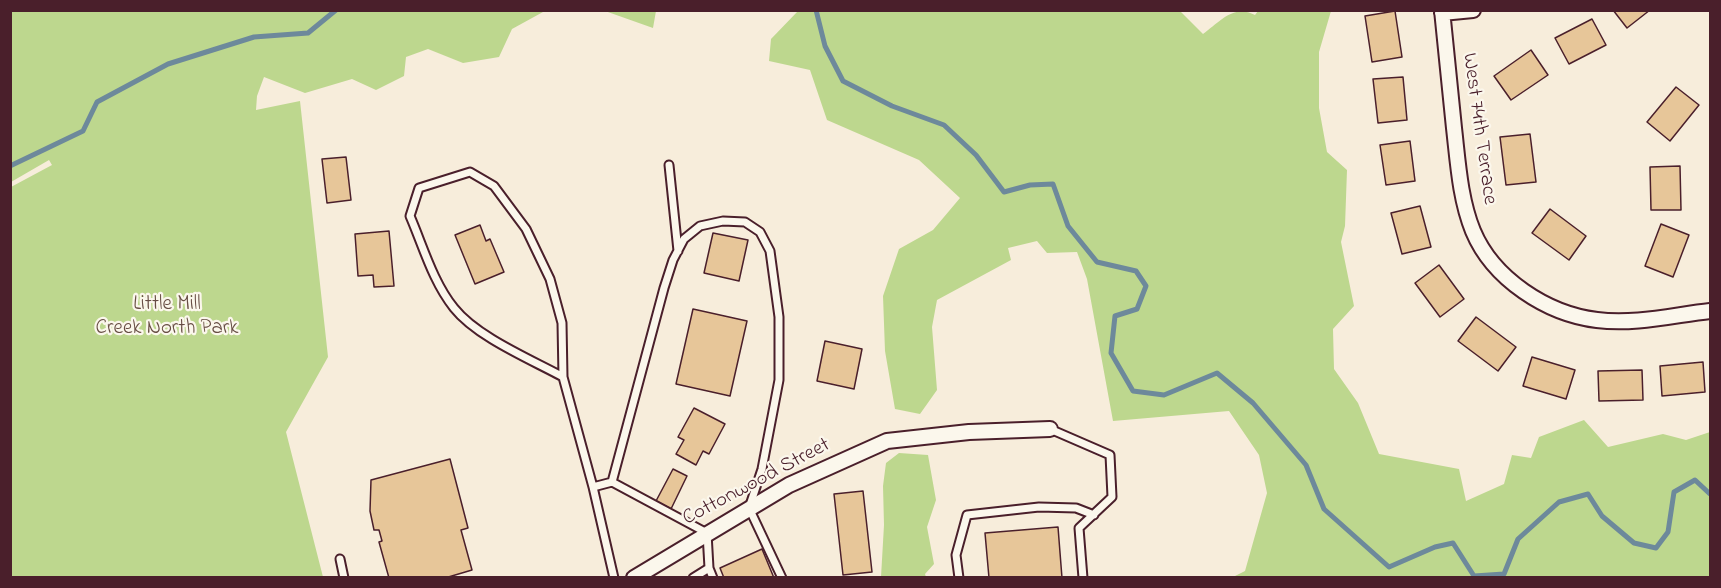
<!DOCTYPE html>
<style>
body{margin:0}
#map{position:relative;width:1721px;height:588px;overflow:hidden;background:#f7eddb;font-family:"Indie Flower",sans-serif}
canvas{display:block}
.frame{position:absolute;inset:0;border:12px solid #4a1f2b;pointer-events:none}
</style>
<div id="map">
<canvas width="1721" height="588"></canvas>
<div class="frame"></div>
</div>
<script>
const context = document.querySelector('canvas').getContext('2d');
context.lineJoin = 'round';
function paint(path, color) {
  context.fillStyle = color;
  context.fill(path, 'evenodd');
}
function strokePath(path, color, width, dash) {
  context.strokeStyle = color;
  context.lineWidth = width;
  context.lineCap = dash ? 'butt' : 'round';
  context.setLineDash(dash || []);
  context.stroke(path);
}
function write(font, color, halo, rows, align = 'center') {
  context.font = font + ' "Indie Flower",sans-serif';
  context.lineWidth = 4.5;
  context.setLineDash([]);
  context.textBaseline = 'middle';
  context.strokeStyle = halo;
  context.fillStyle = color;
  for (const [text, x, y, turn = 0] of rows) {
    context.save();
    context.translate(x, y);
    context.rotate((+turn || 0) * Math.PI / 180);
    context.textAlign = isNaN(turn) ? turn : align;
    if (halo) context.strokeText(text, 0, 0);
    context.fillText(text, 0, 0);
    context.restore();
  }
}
paint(new Path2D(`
 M11,10L552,11L543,12L512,29L499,57L463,63L428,49L406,57L404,76L376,90L352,79L305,93L264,77L257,96L256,110L300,101L328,357L286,432L323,577H11V187L52,165L49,160L11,182Z
 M605,11H656L653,28Z
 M798,11H1180L1203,34C1220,22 1233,4 1255,15L1258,11H1331L1319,52V108L1327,152L1347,170L1345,226L1341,242L1354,306L1333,329L1334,369L1358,403L1379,454L1459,469L1466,501L1504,484L1512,455L1531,458L1539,437L1584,420L1608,447L1663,434L1686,440L1710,432V577H1233L1245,571L1267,493L1259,455L1229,411L1113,421L1087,279L1077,252L1047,253L1037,241L1008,248L1011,260L937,300L932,327L937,390L920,414L895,409L885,351L883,296L899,249L933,230L960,198L919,160L827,120L810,70L769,61L771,39Z
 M899,453L928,455L936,500L927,527L934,564L925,574L926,577H881L884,525L883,486L886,463Z`), '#bdd78e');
strokePath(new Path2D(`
 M816,10L825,46L843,81L892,106L944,125L976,155L1004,192L1030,185L1053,184L1068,226L1097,262L1136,271L1146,286L1137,309L1115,316L1111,353L1133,391L1164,395L1217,373L1253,403L1306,465L1324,509L1389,567L1435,547L1453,543L1474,576L1504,574L1518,539L1559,502L1588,494L1602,516L1634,543L1656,548L1668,532L1674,492L1695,480L1710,494
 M10,166L83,131L97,102L168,64L254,37L308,33L336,10`), '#6d899b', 5);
const building = new Path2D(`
 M1613,10H1650L1627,28Z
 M1395,11L1402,57L1372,62L1365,16Z
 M1592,19L1606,45L1569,64L1555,38Z
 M1531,50L1548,75L1511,100L1494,76Z
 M1403,77L1407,120L1378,123L1373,79Z
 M1676,87L1699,105L1670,141L1647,122Z
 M1530,134L1536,182L1506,185L1500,137Z
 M1410,141L1415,181L1386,185L1380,145Z
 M346,157L351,200L327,203L322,159Z
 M1680,166L1681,210H1651L1650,167Z
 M1420,206L1431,247L1402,254L1391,213Z
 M1550,209L1586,236L1569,260L1532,233Z
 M1661,224L1689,235L1673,277L1645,266Z
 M480,225L486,241L490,239L504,272L475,284L455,235Z
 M389,231L394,286L374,287L373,275L358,276L355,234Z
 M713,233L748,240L739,281L704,273Z
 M1439,265L1464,299L1440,317L1415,283Z
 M693,309L747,321L730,396L676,384Z
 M1476,317L1516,347L1498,371L1458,341Z
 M825,341L862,349L854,389L817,381Z
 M1532,357L1575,370L1566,399L1523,386Z
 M1703,362L1705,392L1662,396L1660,366Z
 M1642,370L1643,400L1599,401L1598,371Z
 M694,408L725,424L709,454L703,451L696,465L676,454L684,440L678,437Z
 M450,459L468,528L461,530L472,570L445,578H389L379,542L382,541L379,530H374L370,511L371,480Z
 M673,469L687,476L671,509L656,501Z
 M863,491L872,572L843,575L834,494Z
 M1058,527L1062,578H989L985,533Z
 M762,549L774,578H724L720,568Z`);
paint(building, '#e7c699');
strokePath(building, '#4a1f2b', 1.5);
const service = new Path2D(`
 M669,165L678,251
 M470,172L494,186L526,229L550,279L562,323L563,377C530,359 477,337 454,308C433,282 423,246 410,216L419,188Z
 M563,377L593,487L614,578
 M1050,429L1110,455L1112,497L1079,528L1083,578
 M612,482L707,533L709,568L693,578
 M593,487L612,482L664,288L673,260L684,239L700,226L723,221L745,222L760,232L770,251L779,317V380L762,469L749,508L782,578
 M340,559L344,578
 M709,568L713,578
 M959,578L956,555L967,515L1039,507L1076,508L1094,515`);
const minor = new Path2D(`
 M1442,10C1446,50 1450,89 1454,128C1458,163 1460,199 1473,231C1493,279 1547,314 1597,320C1634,325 1674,315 1710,311
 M1442,13L1473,10
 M634,578L789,485L887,441L969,432L1050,429`);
strokePath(service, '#4a1f2b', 11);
strokePath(minor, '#4a1f2b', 18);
strokePath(service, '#fbf7ec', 7);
strokePath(minor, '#fbf7ec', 14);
write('21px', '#4a1f2b', '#fbf7ec', [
 ["West 74th Terrace",1478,129,82],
 ["Cottonwood Street",757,483,-28]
]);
write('21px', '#674d44', '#fbf7ec', [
 ["Little Mill",167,306],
 ["Creek North Park",167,330]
]);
</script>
